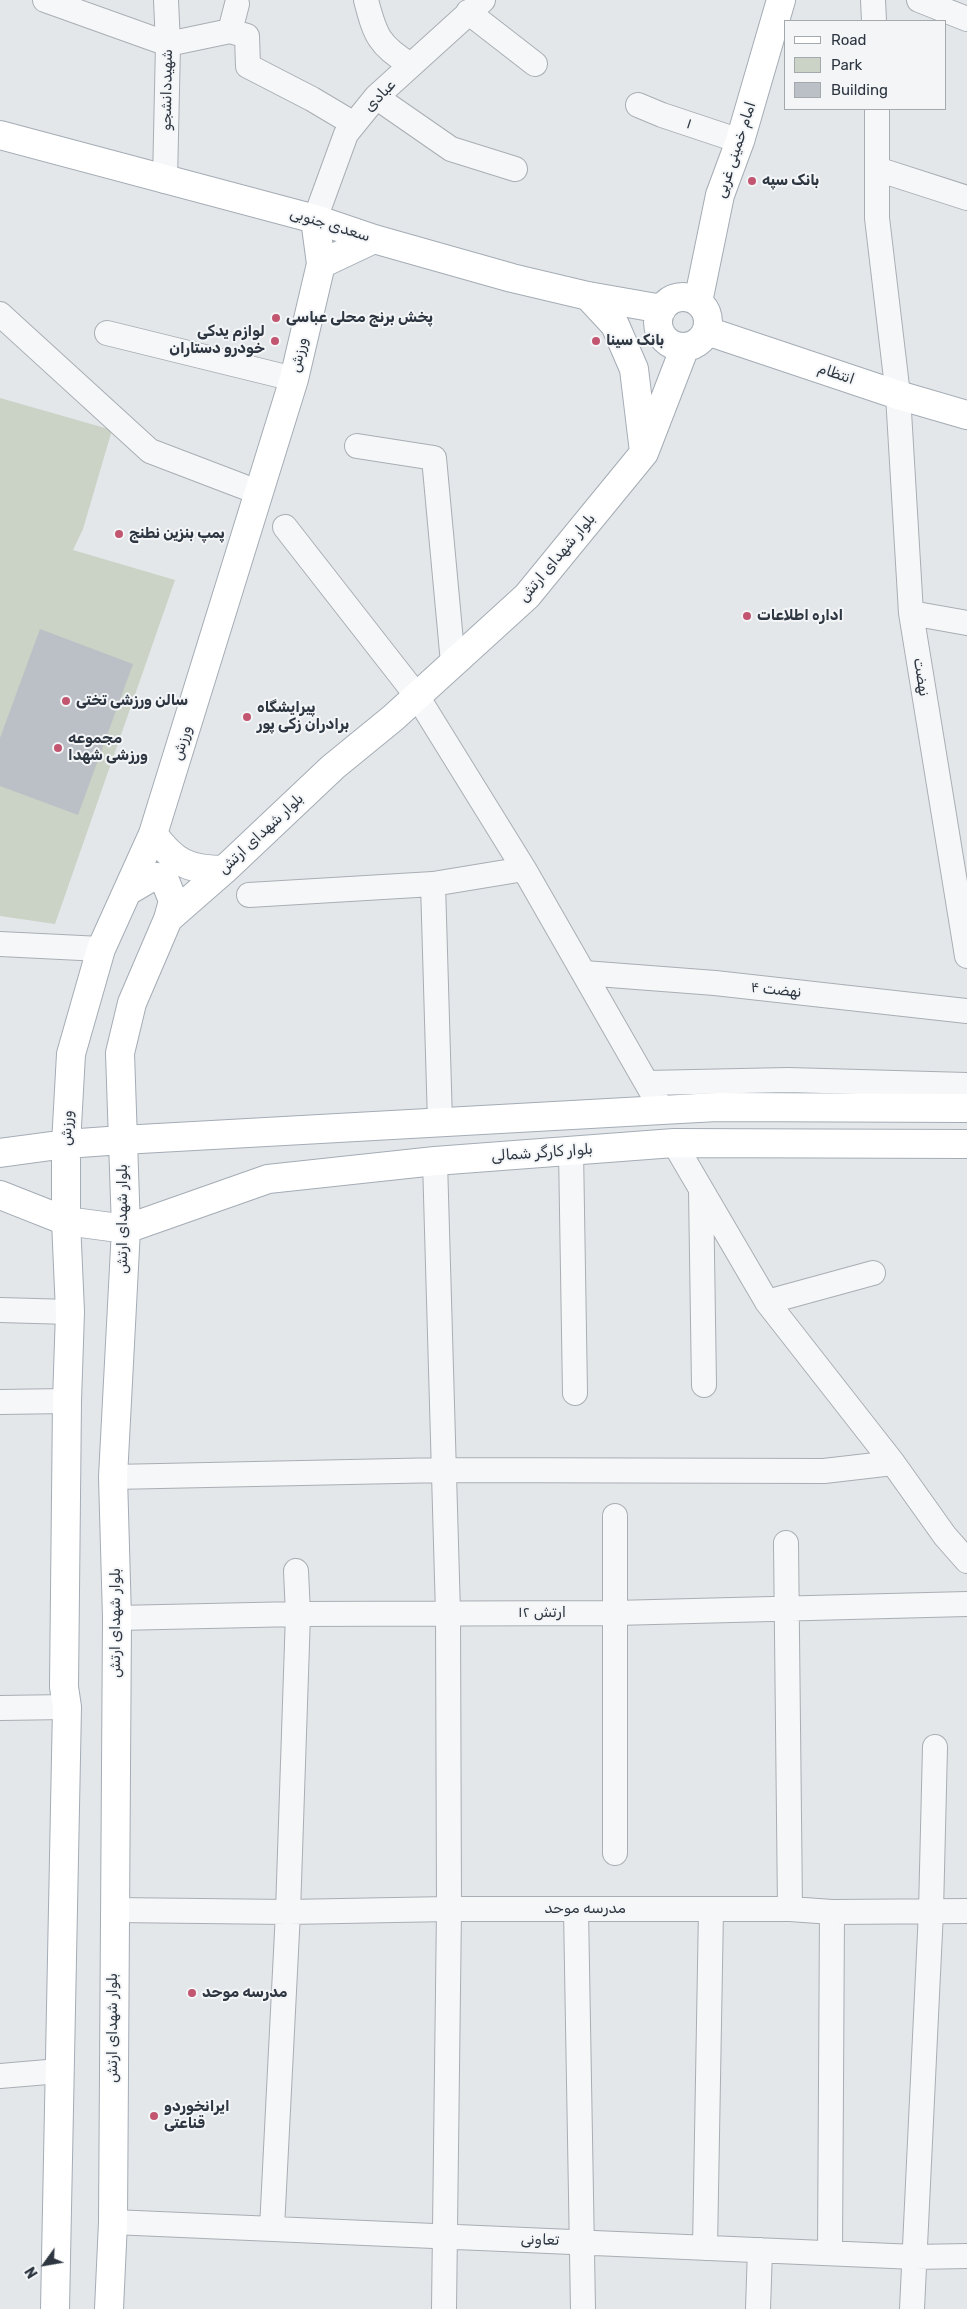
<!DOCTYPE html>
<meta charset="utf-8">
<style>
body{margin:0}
#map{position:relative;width:967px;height:2309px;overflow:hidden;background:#e3e7ea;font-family:Rubik,sans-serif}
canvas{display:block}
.legend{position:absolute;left:784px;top:20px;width:162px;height:90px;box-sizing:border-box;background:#f3f5f7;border:1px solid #a4a9ae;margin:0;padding:6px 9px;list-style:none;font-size:15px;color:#2d3641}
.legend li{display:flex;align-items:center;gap:10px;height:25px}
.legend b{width:25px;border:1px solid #a4a9ae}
.north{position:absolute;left:20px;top:2239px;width:50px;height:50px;-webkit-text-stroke:4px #f3f5f7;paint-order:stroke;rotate:238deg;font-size:14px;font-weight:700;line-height:20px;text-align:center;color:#2d3641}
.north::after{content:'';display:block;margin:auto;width:18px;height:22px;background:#2d3641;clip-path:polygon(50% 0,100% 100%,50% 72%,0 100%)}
</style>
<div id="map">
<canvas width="967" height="2309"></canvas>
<ul class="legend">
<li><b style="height:6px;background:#fff"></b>Road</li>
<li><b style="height:14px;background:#cad3c5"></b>Park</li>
<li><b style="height:14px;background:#bbc0c6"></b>Building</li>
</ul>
<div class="north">N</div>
</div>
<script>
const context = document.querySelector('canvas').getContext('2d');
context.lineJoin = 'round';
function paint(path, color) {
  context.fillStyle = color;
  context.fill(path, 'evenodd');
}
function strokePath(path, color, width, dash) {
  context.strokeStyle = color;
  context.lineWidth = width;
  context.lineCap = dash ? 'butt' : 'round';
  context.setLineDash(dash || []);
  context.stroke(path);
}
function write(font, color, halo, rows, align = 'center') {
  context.font = font + ' Rubik,"Noto Naskh Arabic",sans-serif';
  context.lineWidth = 4;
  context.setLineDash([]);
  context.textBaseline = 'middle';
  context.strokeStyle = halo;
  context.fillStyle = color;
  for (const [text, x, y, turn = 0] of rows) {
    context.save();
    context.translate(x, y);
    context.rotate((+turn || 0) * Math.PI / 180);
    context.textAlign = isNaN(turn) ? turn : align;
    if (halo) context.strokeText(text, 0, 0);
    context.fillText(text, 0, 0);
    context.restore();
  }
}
paint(new Path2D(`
 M0,398L112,430L83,529L73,550L175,580L55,924L0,916Z`), '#cad3c5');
paint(new Path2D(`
 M40,629L133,664L78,815L0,786V738Z`), '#bbc0c6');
const minor = new Path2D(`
 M45,0L168,44L230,31L247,36L248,66L312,99L354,124
 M366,0C375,35 379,46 411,65
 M873,0L874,21
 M919,0L967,19
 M468,12L535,64
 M230,31L237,4
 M376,97L451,149L515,169
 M638,105L662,115L740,141
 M877,109V218L898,395L911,613L967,956
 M877,169L967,198
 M165,181L168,44L166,0
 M315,219L346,134L376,97L483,0
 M0,314L150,451L260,493
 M107,333L294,379
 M357,446L434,458L453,663
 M285,527L417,696L524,869L662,1110
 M911,613L967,623
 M433,884L440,1122
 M249,895L433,884L524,869
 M0,944L101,949
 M584,973L715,983L967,1011
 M647,1083L788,1080L967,1085
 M674,1143L767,1302L893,1463L945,1536L967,1561
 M571,1150L575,1393
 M435,1161L448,1613L449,1909L444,2309
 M701,1190L704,1385
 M767,1302L873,1273
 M0,1310L70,1312
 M0,1402L67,1401
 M113,1477L444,1470L824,1471L893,1463
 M786,1543L790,1909
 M117,1618L298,1614L615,1613L967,1604
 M0,1708L67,1707
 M615,1853V1516
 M114,1910L288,1912L449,1909H790L832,1912L967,1911
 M576,1910L583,2309
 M0,2076L59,2071
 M113,2222L915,2257L967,2256
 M272,2228L288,1912L298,1614L296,1571
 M705,2248L711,1910
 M830,2253L832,1912
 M758,2309L760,2250
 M912,2309L931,1911L935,1747`);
const major = new Path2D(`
 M0,135L315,219L374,239L512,278L588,296L662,309
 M321,264L374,239
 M588,296L615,325L634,369L644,452
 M658 322a25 25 0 1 1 50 0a25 25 0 1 1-50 0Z
 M698,302L720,195L740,141L781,0
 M707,331L898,395L967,415
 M153,834C174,863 189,870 224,870
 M128,891L150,878L158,877L166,883L173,901L168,919
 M0,1153L66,1144L122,1140L662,1110L717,1107L967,1108
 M0,1195L66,1221L126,1229L268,1179L435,1161L674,1143L967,1144
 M55,2309L67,1707L64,1687L67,1401L70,1312L66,1221V1144L71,1054L101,949L153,834L294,379L321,264L315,219
 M109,2309L113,2222L117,1618L113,1477L126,1229L120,1053L132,1003L168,919L224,870L333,767L393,718L527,596L644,453L685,347`);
strokePath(minor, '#a9aeb4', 26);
strokePath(major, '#a4acb5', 30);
strokePath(minor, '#f6f7f9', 24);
strokePath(major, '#fff', 28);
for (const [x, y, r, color] of [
 [752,181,5,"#c25671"],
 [276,318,5,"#c25671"],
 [275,341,5,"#c25671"],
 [596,341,5,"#c25671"],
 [119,534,5,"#c25671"],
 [747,616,5,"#c25671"],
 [66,701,5,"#c25671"],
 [247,717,5,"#c25671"],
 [58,748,5,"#c25671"],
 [192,1993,5,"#c25671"],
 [154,2116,5,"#c25671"]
]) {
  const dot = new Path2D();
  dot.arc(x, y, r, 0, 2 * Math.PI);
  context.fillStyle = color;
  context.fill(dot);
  strokePath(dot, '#f3f5f7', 2);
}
write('15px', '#2d3641', '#f3f5f7', [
 ["شهیددانشجو",167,90,-89],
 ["عبادی",380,96,-46],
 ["۱",689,124,18],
 ["امام خمینی غربی",736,150,-72],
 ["سعدی جنوبی",330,225,17],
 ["ورزش",299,355,-77],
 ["انتظام",836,374,19],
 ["بلوار شهدای ارتش",557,558,-50],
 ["نهضت",921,677,81],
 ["ورزش",182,743,-73],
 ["بلوار شهدای ارتش",261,834,-43],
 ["نهضت ۴",776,990,6],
 ["ورزش",67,1128,-87],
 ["بلوار کارگر شمالی",542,1153,-4],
 ["بلوار شهدای ارتش",123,1219,-90],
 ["ارتش ۱۲",542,1613],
 ["بلوار شهدای ارتش",116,1623,-90],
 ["مدرسه موحد",585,1909],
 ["بلوار شهدای ارتش",113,2028,-90],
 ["تعاونی",540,2240,2]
]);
write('bold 15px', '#2d3641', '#f3f5f7', [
 ["بانک سپه",762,181],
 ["پخش برنج محلی عباسی",286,318],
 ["لوازم یدکی",265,332,"right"],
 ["خودرو دستاران",265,349,"right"],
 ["بانک سینا",606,341],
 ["پمپ بنزین نطنج",129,534],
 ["اداره اطلاعات",757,616],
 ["سالن ورزشی تختی",76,701],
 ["پیرایشگاه",257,708],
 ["برادران زکی پور",257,725],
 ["مجموعه",68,739],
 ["ورزشی شهدا",68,756],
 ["مدرسه موحد",202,1993],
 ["ایرانخوردو",164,2107],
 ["قناعتی",164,2124]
], 'left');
</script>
